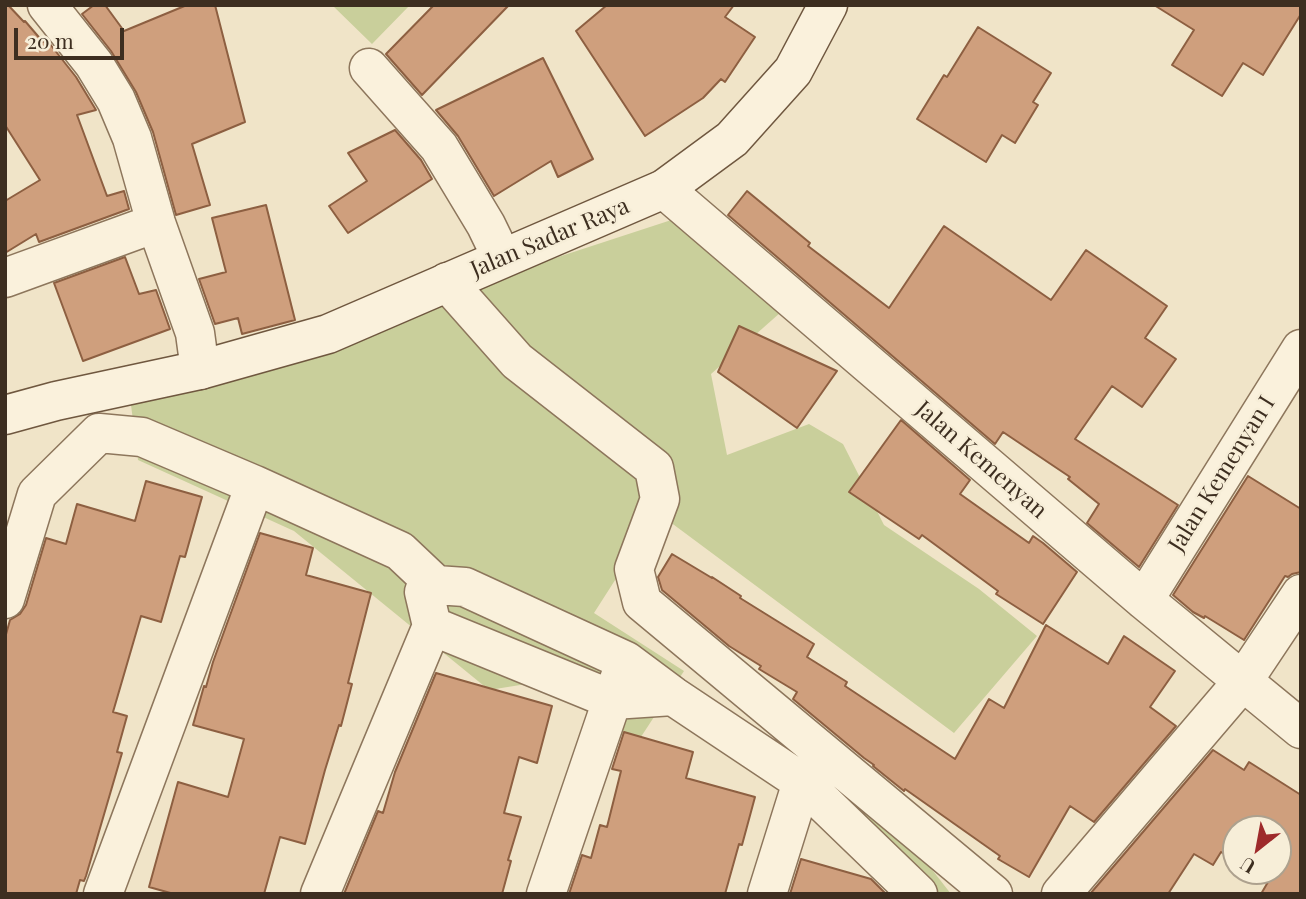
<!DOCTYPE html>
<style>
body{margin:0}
#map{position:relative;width:1306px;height:899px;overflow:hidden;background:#f0e4c8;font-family:"Playfair Display",serif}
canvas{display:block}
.frame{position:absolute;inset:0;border:7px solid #3d2e20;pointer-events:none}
.north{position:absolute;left:1222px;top:815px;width:70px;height:70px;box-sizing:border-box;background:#f7eed8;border:2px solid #ada18e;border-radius:50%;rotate:211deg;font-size:19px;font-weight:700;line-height:28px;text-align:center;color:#3d2e20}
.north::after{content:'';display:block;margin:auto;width:24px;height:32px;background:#9e2a2b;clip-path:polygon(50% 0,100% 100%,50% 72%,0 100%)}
.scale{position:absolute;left:14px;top:28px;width:110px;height:32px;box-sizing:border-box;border:4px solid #3d2e20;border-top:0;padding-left:9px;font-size:21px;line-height:24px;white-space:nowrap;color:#3d2e20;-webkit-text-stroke:5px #f7eed8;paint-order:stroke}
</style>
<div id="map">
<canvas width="1306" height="899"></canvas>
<div class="frame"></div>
<div class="north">U</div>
<div class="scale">20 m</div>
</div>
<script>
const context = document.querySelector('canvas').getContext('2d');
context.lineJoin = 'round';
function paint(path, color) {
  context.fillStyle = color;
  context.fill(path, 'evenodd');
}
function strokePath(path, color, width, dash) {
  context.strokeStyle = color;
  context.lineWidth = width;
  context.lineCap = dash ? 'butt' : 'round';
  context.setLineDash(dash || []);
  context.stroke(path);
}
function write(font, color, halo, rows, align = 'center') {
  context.font = font + ' "Playfair Display",serif';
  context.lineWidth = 5;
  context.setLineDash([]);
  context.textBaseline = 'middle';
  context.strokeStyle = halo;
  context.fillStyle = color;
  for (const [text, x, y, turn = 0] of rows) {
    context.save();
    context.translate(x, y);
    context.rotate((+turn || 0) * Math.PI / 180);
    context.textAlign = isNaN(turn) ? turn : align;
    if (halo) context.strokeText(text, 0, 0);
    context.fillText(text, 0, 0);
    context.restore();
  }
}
paint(new Path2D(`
 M332,5H410L372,44Z
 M705,209L798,297L711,374L727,455L809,424L843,444L884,525L979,589L1037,636L954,733L658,513L594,613L684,671L637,743L539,682L489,690L294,531L138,460L130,397Z
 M838,788L923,858L951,894H912L809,794Z`), '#c9cf9b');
const building = new Path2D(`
 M5,5H8L24,22L25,21L43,42L46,39L76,77L96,110L77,115L107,196L124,191L129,209L39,242L36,234L5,253V201L40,180L5,125Z
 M94,5H105L124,31L187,5H215L245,122L192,144L210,205L176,215L153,132L136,92L111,51L82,14Z
 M434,5H509L422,95L386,54Z
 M607,5H734L725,17L755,37L725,82L721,79L703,98L645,136L576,31Z
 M1154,5H1301V14L1263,75L1243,63L1222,96L1172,65L1194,30Z
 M978,27L1051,73L1033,102L1038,105L1015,143L1002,135L986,162L917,119L944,75L947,77Z
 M543,58L593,159L558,177L551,161L494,196L458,136L436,110Z
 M395,130L421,160L432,179L348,233L329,206L367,181L348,153Z
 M747,191L810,243L808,246L889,308L944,226L1051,300L1086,250L1167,306L1145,338L1176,359L1142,407L1112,386L1075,439L1178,505L1139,567L1087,523L1099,504L1068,479L1070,477L1003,432L995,444L728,215Z
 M266,205L295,320L242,334L238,318L215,324L199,279L226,272L212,218Z
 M125,257L139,294L156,290L170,329L83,361L54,283Z
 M739,326L837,371L797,428L718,372Z
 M901,420L970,480L960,494L1029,543L1033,536L1043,543L1077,572L1043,624L996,594L998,591L922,535L919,539L849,492Z
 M1248,476L1301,509V572L1292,574L1288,577L1285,576L1244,640L1205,616L1204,618L1193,612L1173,595Z
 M146,481L202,497L185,557L180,556L161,622L141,616L113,712L127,716L117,752L122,753L86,876L84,881L80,880L76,894H5V638L10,620L20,614L26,605L46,538L66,544L77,504L135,521Z
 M260,533L313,548L306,575L371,593L348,683L352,684L341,726L339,725L325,770L305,844L280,837L264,894H174L149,887L178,782L228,797L244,739L193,725L204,686L206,687L213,662Z
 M672,554L712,578V577L741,596L740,598L814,644L807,657L847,682L845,686L955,759L989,699L1004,708L1046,625L1108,664L1124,636L1175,671L1150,707L1176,726L1094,822L1070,806L1029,877L998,859L1000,856L905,789L904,791L873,766L874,765L864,758L793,699L797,692L759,669L761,666L729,646L662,590L658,577Z
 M436,673L552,706L537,763L519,757L504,813L521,817L508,860L511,861L502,894H344L378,811L383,813L395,772Z
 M624,732L693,752L686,778L755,797L742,845L739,844L725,894H569L582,855L591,858L600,825L607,827L621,771L612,769Z
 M1213,750L1244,770L1249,762L1301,795V894H1261L1268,882L1251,871H1278V829H1236V861L1221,852L1213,865L1194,854L1168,894H1090Z
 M801,859L871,879L886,894H790Z`);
paint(building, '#cf9f7d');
strokePath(building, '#8d5f41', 2);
const street = new Path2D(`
 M47,5L94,64L116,100L132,138L156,223L195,333L200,370
 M369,68L439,147L486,225L502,258
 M664,189L1144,600L1301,729
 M5,278L156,223
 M447,282L517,361L654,468L660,499L634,569L642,602L993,894
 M5,599L37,494L99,433L142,437L255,485L400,551L436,585
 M1144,600L1301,349
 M673,696L613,700L432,626L424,592L436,585L465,587L626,661L673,696L802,782L767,894
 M802,782L918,894
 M103,894L255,485
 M320,894L432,626
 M546,894L620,677
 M1061,894L1243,681L1301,594`);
const secondary = new Path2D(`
 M5,415L56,401L200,370L328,334L664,189L732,139L793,71L828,5`);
strokePath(street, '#8d765c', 41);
strokePath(secondary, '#6f573f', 41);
strokePath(street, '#faf1dc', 38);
strokePath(secondary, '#faf1dc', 38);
write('23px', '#3d2e20', '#f7eed8', [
 ["Jalan Sadar Raya",550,238,-23],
 ["Jalan Kemenyan",981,460,41],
 ["Jalan Kemenyan I",1222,474,-58]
]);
</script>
